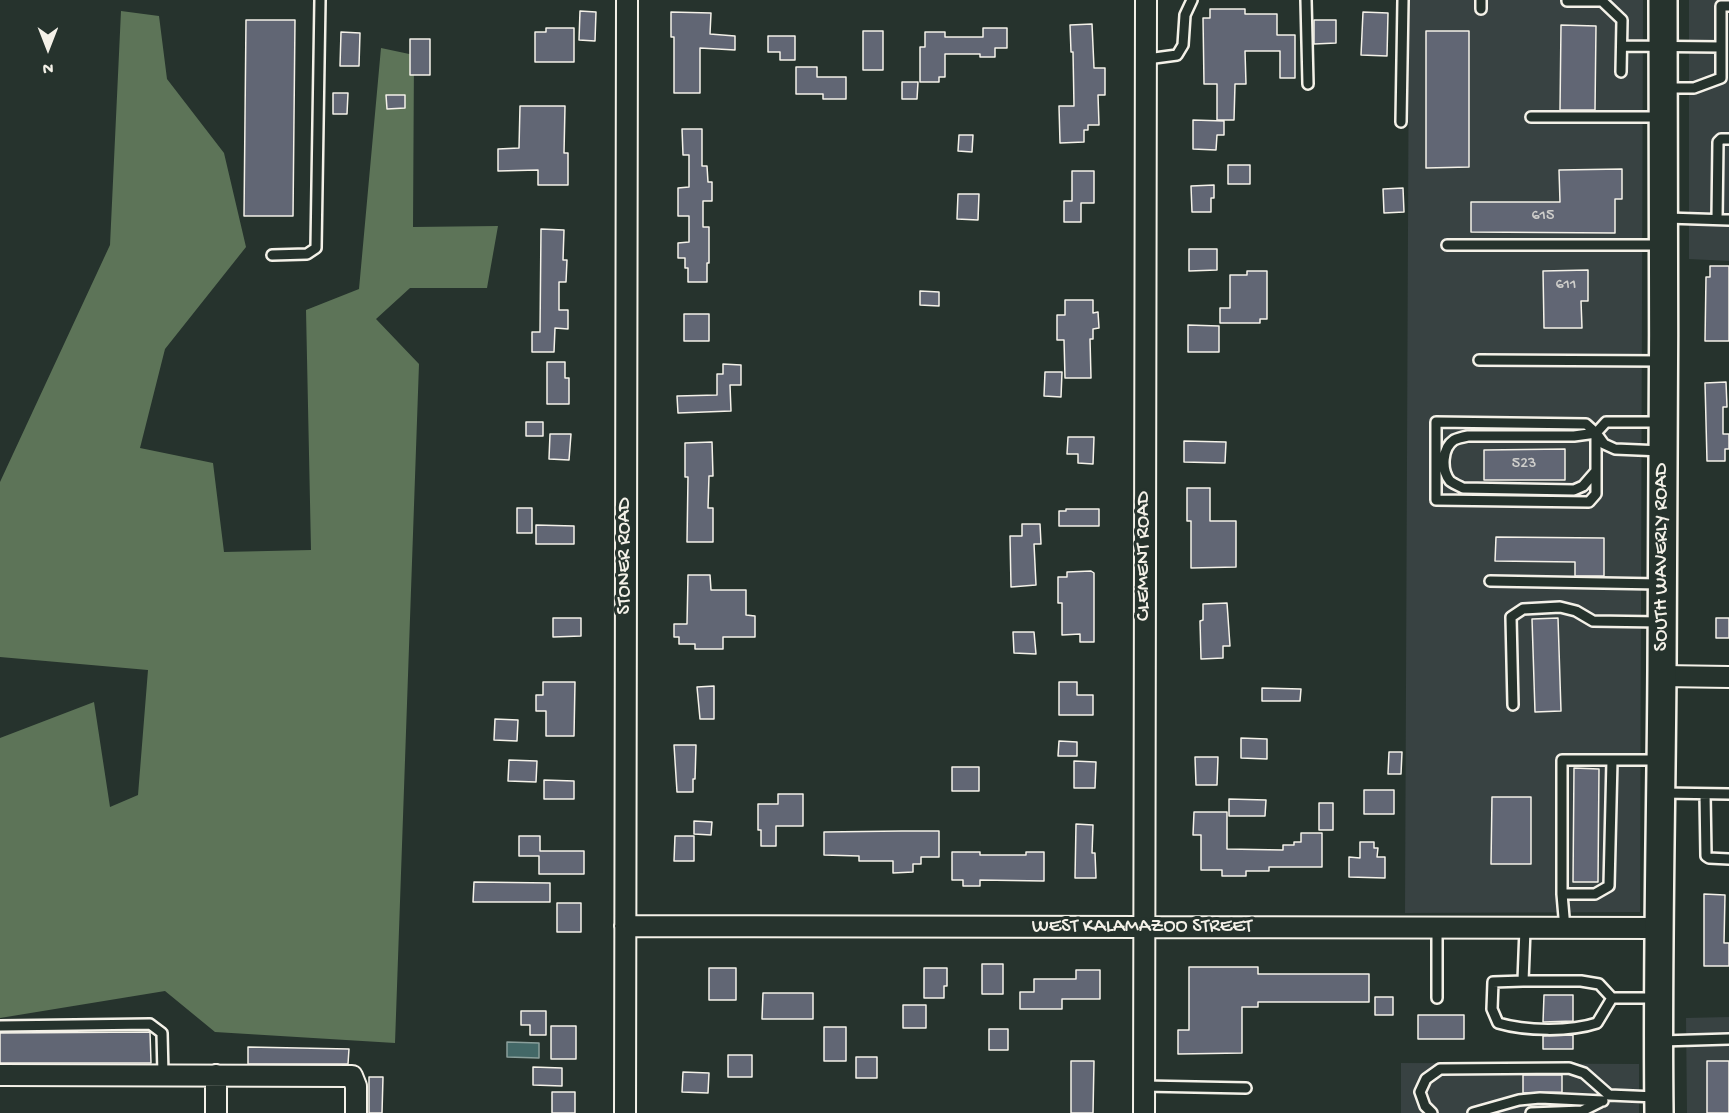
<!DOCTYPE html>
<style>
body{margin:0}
#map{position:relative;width:1729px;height:1113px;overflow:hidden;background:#26332d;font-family:"Gochi Hand",sans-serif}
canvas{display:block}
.north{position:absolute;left:18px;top:18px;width:60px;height:60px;-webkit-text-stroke:4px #26332d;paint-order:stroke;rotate:180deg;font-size:16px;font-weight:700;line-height:24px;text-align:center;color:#f4f1e8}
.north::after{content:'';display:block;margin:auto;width:21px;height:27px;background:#f4f1e8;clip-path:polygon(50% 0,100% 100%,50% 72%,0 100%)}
</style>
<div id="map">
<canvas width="1729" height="1113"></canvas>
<div class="north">N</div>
</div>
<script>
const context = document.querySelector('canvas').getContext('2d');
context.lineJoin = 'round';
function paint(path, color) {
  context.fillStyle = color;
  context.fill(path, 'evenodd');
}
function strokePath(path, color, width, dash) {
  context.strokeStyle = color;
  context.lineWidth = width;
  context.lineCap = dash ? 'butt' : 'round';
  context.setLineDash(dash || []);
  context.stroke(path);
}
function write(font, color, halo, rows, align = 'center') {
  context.font = font + ' "Gochi Hand",sans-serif';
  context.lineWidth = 6;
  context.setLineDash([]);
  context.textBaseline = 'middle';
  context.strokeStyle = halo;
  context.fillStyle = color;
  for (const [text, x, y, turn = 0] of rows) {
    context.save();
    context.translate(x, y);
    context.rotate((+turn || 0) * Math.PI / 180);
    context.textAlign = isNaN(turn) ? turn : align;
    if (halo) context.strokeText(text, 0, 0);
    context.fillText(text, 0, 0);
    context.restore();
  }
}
paint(new Path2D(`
 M1409,0H1643L1640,912L1405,913Z
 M1689,0H1729V261L1689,259Z
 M1729,1017V1113H1687L1686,1018Z
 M1401,1063L1639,1064V1113H1401Z`), '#384242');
paint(new Path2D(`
 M121,11L159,16L167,79L224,153L246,247L165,349L140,448L213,463L224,552L311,550L306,310L359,289L381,48L414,55L413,227L498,226L487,288H410L376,319L419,364L395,1043L215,1032L165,991L0,1018V738L94,702L110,807L138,795L148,670L0,657V482L110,245Z`), '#5d7458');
const water = new Path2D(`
 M507,1042L539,1043V1058L507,1057Z`);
paint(water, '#436867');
strokePath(water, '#8a9f9b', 1.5);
const building = new Path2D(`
 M1210,9H1245V14H1277V35H1295V78H1280V51H1245L1246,84H1235L1234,120H1217V84H1204L1203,18H1210Z
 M580,11L596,12L595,41L579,40Z
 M671,12L711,13L710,34L735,36V50L700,48V93H674V37H671Z
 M1363,12L1388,13L1387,56L1361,55Z
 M246,20H295L293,216H244Z
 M1314,20H1336V43L1314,44Z
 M1092,24L1094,68H1105V95H1098L1099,125H1088V130H1084V142L1060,143L1059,106H1074L1073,52H1071L1070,25Z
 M1561,25L1596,26L1595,110H1560Z
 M546,28H574V62H535V32H546Z
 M983,28H1007V48H995V57H980V54H945V77H939V82H920V47H925V32H945V37H983Z
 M863,31H883V70H863Z
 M1426,31H1469V167L1426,168Z
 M341,32L360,33L359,66H340Z
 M768,36H795V60H780V52H768Z
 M410,39H430V75H410Z
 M796,67H817V77H846V99H823V94H796Z
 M902,82H918L917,99H902Z
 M333,93H348L347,114H333Z
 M386,95H405V108L387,109Z
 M520,106H565L564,153H568V185H538V170L498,171V149L519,148Z
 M1193,120L1224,121V135H1217L1216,150L1193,149Z
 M682,129H702V166H707L708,182H712V201H703V227H709V263H707V282H688V268H685V258H678V243L689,242V216H678V188L689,187V155H683Z
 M959,135H973L972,152L958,151Z
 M1228,165H1250V184H1228Z
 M1622,169V199H1615V233L1471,232V202H1560L1559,170Z
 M1072,171H1094V203H1081V222H1064V201H1072Z
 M1214,185V198H1211V212H1192L1191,186Z
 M1403,188L1404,212L1384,213L1383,189Z
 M958,194H979L978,220L957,219Z
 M541,229L564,230L563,260H567L566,282H559V310H568V329L555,328L554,352H532V332H540Z
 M1189,249H1217V270L1189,271Z
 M1710,266H1729V341H1705L1706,277H1710Z
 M1588,270V301H1581L1582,328H1544L1543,271Z
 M1247,271H1267V319H1260V323H1220V308H1230V275H1247Z
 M920,291L939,292V306L920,305Z
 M1065,300H1093V313L1098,312L1099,328L1093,329V339H1090L1091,378H1065L1064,340H1057V315H1065Z
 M684,314H709V341H684Z
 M1188,325L1219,326V352H1188Z
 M547,362H565V378H569V404H547Z
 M723,364L741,365V385H730L731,411L678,413L677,396L717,395V374H723Z
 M1045,372H1062L1061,397L1044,396Z
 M1726,382L1727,407H1723V434H1729V449H1725V461H1707L1705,383Z
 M526,422H543V436H526Z
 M550,434H571L569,460L549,459Z
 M1068,437H1094L1093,464L1078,463V454H1067Z
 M1184,441L1226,442L1225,463L1184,462Z
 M712,442L713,476H709L708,508H713V542H687L688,477H685V443Z
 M1565,449V480H1484V450Z
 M1187,488H1210V521H1236V567L1191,568V521H1187Z
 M517,508H532V533H517Z
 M1066,509H1099V526H1059V511H1066Z
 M1022,524H1040L1041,544H1034L1036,585L1011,587L1010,536H1022Z
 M536,525L574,526V544H536Z
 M1496,537L1604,538V576H1575V562L1495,561Z
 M1091,571L1094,573V642H1080V634L1062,635V603H1058V577H1067V572Z
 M688,575H710L711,590H746V615L755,616V637H723V649H695V644H679V637H674V624H687Z
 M1227,603L1230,646H1223V658L1201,659L1200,621L1203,620V604Z
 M553,618H581V636L553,637Z
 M1558,618L1561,711L1535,712L1532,619Z
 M1716,618H1729V638H1716Z
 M1013,632H1034L1036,654L1014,653Z
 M543,682H575L574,736H546V711H536V695H543Z
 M1059,682H1077V695H1093V715H1059Z
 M714,686V719H700L697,687Z
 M1262,688L1301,689L1300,701H1262Z
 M495,719L518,720L517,741L494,740Z
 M1241,738L1267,739V759L1241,758Z
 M1059,741L1077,742V756H1058Z
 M674,745H696L695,779H693V792H677Z
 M1389,752H1402L1401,774H1388Z
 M1195,757H1218L1217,785H1196Z
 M509,760L537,761L536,782L508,781Z
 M1074,761L1096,762L1095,788H1074Z
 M952,767H979V791H952Z
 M1574,768L1599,769L1598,882H1573Z
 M544,780L574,781V799H544Z
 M1364,790H1394V814H1364Z
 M778,794H803V826H776V846H761V830H758V804H778Z
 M1492,797H1531V864H1491Z
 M1229,799L1266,800L1265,816H1229Z
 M1319,803H1333V830H1319Z
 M1194,812H1227V849L1283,850V845H1294V842H1301V833H1322V867H1269V871H1246V876H1222V870H1201V835H1193Z
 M694,821L712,822L711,835L694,834Z
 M1076,824L1093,825L1092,853H1095L1096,878H1075Z
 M902,831H939V857H921V864H913V872L893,873V861H859V856L824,855V832Z
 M519,836H540V851H584V874H539V856H519Z
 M675,836H694V861H674Z
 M1360,842H1374V848H1378L1377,857H1385V878L1349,877V857L1360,858Z
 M952,852H980V855H1026V852H1044V881L980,880V886H963V880H952Z
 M474,882L550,883V902H473Z
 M1704,894L1725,895L1724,943H1729V966H1704Z
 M557,903H581V932H557Z
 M982,964H1003V994H982Z
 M1189,967H1258V974H1369V1002H1258V1007H1242V1053L1178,1054V1030H1189Z
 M709,968H736V1000H709Z
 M924,968H947V986H944V998H924Z
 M1076,970H1100V999H1062V1009H1020V992H1034V979H1076Z
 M763,993H813V1019H762Z
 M1544,995H1573V1021L1543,1022Z
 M1375,997H1393V1015H1375Z
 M903,1005H926V1028H903Z
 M521,1011H546V1035H530V1025H521Z
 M1418,1015H1464V1039H1418Z
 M551,1026H576V1059H551Z
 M824,1027H846V1061H824Z
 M989,1029H1008V1050H989Z
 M0,1033L150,1032L151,1063H0Z
 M1573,1035V1049H1543V1036Z
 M248,1047L349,1049L348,1064H248Z
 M728,1055H752V1077H728Z
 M856,1057H877V1078H856Z
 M1071,1061H1094L1093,1113H1071Z
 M1707,1061H1729V1113H1707Z
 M533,1067L562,1068V1086L533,1085Z
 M683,1072L709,1073L708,1093L682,1092Z
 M1523,1075H1562V1092L1523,1093Z
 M369,1077H383L382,1113H369Z
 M552,1092H575V1113H552Z`);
paint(building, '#616674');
strokePath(building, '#f4f1e8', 1.5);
const service = new Path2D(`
 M1306,0L1308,84
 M1567,1H1602L1622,20L1621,72
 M1481,9V0
 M1622,46L1721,47
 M1147,59L1177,55L1183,45L1185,15L1192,0
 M1667,88H1694L1721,78V6H1729
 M1531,117H1660
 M1401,122L1403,0
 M1667,218L1729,220
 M1717,219L1718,142L1721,139H1729
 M1447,245H1661
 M272,255L307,254L316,248L320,0
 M1479,360L1663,361
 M1436,422L1586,424L1596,433V494L1589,502L1436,500Z
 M1661,422H1606L1596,433L1604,444L1615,449L1662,451
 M1596,433L1574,436H1468C1463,437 1458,438 1454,440C1442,448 1441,470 1450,481C1454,484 1459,486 1463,488L1574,490L1583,486L1596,471
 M1490,581L1660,584
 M1513,705L1511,617L1523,609L1560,607L1576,611L1593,621L1660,622
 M1662,793L1729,794
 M1705,794L1706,856L1709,858L1729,859
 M1562,894H1595L1609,886L1612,760
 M1437,927V998
 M1525,929L1523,981L1493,982L1492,1009L1498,1023C1525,1031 1570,1032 1597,1023L1612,998
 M1565,929L1562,894V760H1657
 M1523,981H1581L1599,984L1612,998H1655
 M0,1026L150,1024L162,1033L163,1074
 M1661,1041L1729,1039
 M1144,1086L1246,1088
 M1432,1113L1425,1106L1420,1092L1426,1079L1440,1069L1569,1068L1584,1073L1609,1095L1656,1097
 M1473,1113L1519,1100L1540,1098L1603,1101
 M1531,1113L1582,1111L1600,1102`);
const minor = new Path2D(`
 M1662,676L1729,677
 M625,926L1658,928
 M0,1075L352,1076L356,1086V1113
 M216,1113V1075
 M625,1113L627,0
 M1144,1113L1146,0`);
const secondary = new Path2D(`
 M1659,1113C1657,966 1661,819 1662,671C1664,447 1664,224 1663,0`);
strokePath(service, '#f4f1e8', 14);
strokePath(minor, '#f4f1e8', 24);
strokePath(secondary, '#f4f1e8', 32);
strokePath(service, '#26332d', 9);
strokePath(minor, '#26332d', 20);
strokePath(secondary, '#26332d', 27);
write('16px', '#cfcecb', null, [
 ["615",1543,217],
 ["611",1566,286],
 ["523",1524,465]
]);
write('20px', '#f4f1e8', '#26332d', [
 ["STONER ROAD",626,556,-90],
 ["CLEMENT ROAD",1145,556,-90],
 ["SOUTH WAVERLY ROAD",1663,557,-90],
 ["WEST KALAMAZOO STREET",1142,928]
]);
</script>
